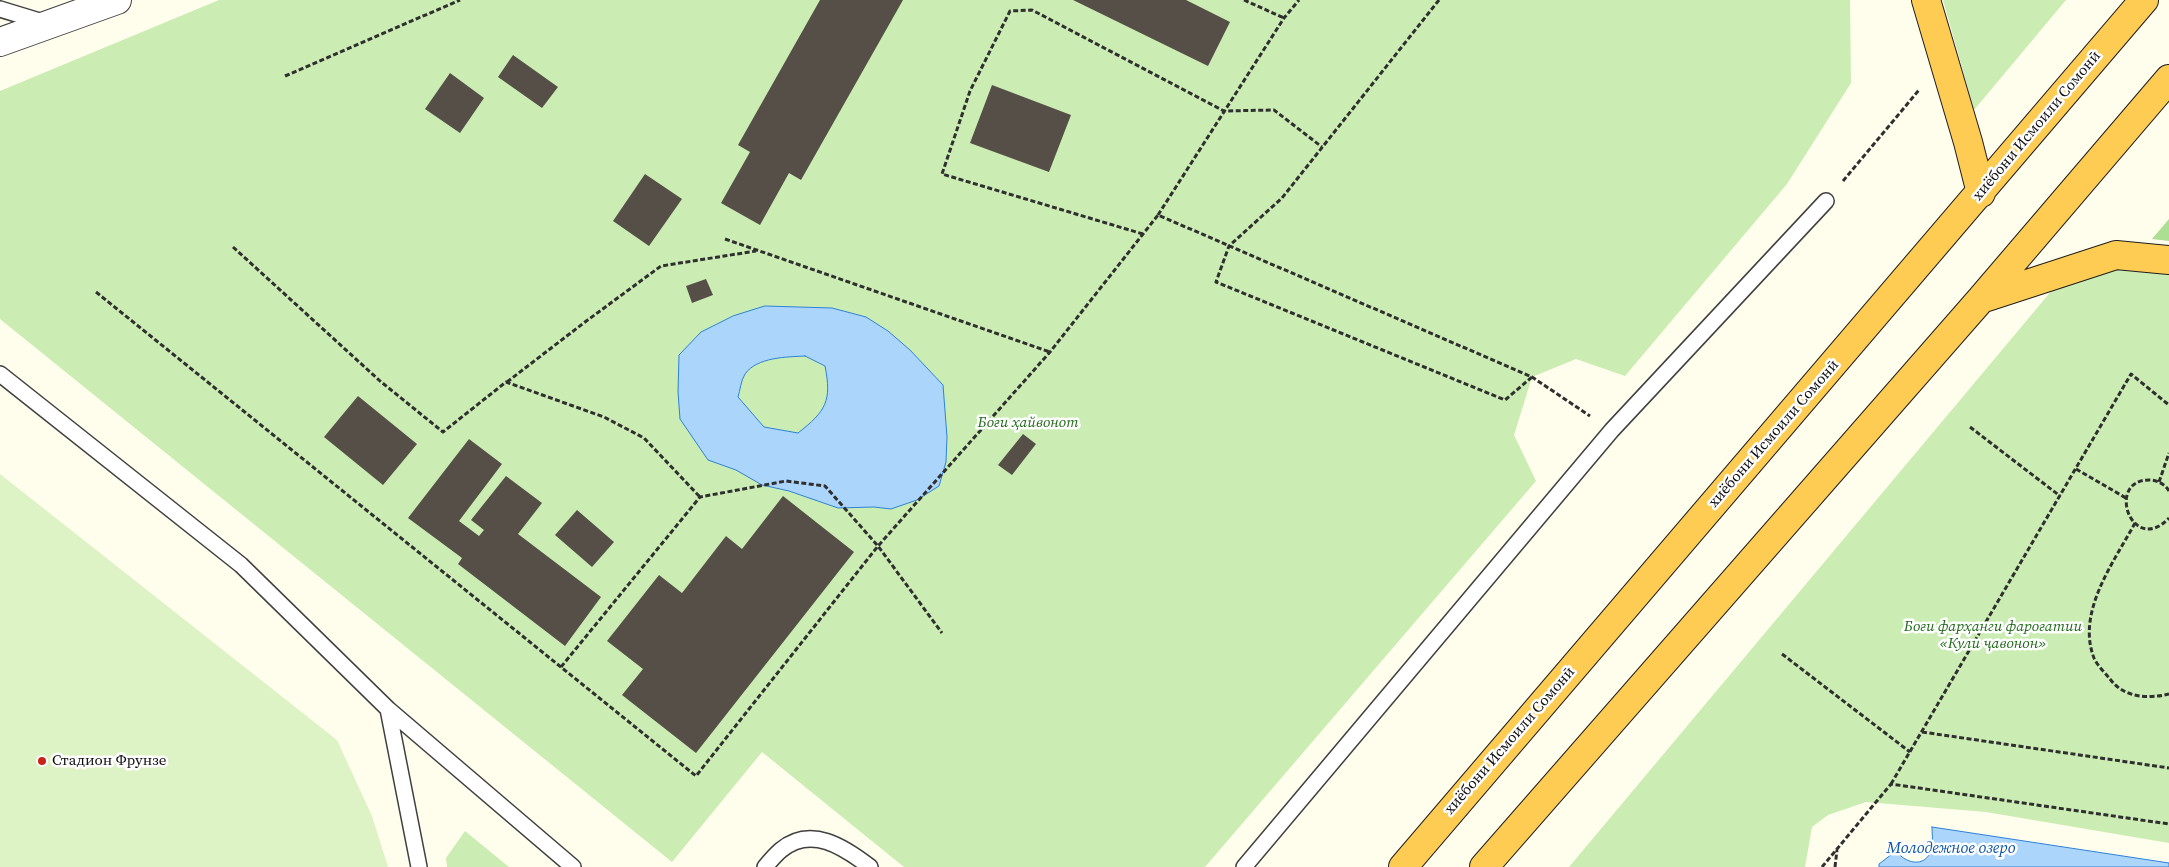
<!DOCTYPE html>
<meta charset="utf-8">
<style>
body{margin:0}
canvas{display:block;background:#fffdec}
</style>
<canvas width="2169" height="867"></canvas>
<script>
const context = document.querySelector('canvas').getContext('2d');
context.lineJoin = 'round';
function paint(path, color) {
  context.fillStyle = color;
  context.fill(path, 'evenodd');
}
function strokePath(path, color, width, dash) {
  context.strokeStyle = color;
  context.lineWidth = width;
  context.lineCap = dash ? 'butt' : 'round';
  context.setLineDash(dash || []);
  context.stroke(path);
}
function write(font, color, halo, rows, align = 'center') {
  context.font = font + ' "Source Serif 4",serif';
  context.lineWidth = 5;
  context.setLineDash([]);
  context.textBaseline = 'middle';
  context.strokeStyle = halo;
  context.fillStyle = color;
  for (const [text, x, y, turn = 0] of rows) {
    context.save();
    context.translate(x, y);
    context.rotate((+turn || 0) * Math.PI / 180);
    context.textAlign = isNaN(turn) ? turn : align;
    if (halo) context.strokeText(text, 0, 0);
    context.fillText(text, 0, 0);
    context.restore();
  }
}
paint(new Path2D(`
 M219,0H1850L1851,83L1787,184L1625,376L1576,359L1532,377L1514,435L1536,481L1205,867H904L762,752L672,862L0,319V91Z
 M1943,0H2066L1974,110Z
 M2084,252L2169,263V843L1986,812L1866,802L1828,815L1812,827L1805,867H1569Z
 M465,831L509,867H447L446,858Z`), '#cbedb3');
paint(new Path2D(`
 M2169,219V241L2152,239Z`), '#acdf91');
paint(new Path2D(`
 M0,474L337,740L372,816L388,867H0Z`), '#def3c5');
const water = new Path2D(`
 M765,306L832,308L866,317L888,331L910,350L943,385L947,437L946,462L939,486L917,500L891,509L874,507L838,508L789,491L762,485L736,470L708,460L680,419L678,392L679,355L701,332L733,316ZM805,356L825,366C832,401 826,411 798,433L764,427L738,397C740,391 741,380 745,374C757,357 787,357 805,356Z
 M1932,827L2169,863V867H1879V864L1896,851C1908,866 1928,867 1932,847C1933,841 1932,833 1932,827Z`);
paint(water, '#acd5fb');
strokePath(water, '#2d82d8', 1);
paint(new Path2D(`
 M820,0H903L801,180L789,173L760,225L721,203L750,152L738,145Z
 M1073,0H1186L1230,22L1208,66Z
 M513,55L558,87L542,108L498,77Z
 M450,73L484,98L460,133L425,109Z
 M992,85L1071,115L1049,172L970,143Z
 M645,174L682,199L649,246L613,221Z
 M706,279L713,295L692,303L686,286Z
 M358,396L417,444L383,485L324,437Z
 M1023,434L1036,444L1012,475L998,465Z
 M469,439L502,464L459,521L479,536L484,530L471,520L506,476L542,503L518,534L601,597L565,646L458,564L462,558L408,518Z
 M783,496L854,552L696,753L622,695L643,669L607,641L659,575L682,593L726,536L742,549Z
 M577,510L614,542L592,567L555,535Z`), '#564f48');
const service = new Path2D(`
 M0,9L46,23
 M0,374L241,565L388,709L419,867
 M388,709L573,867
 M765,867C770,861 775,855 781,850C811,825 844,847 870,867
 M1244,867L1612,430L1826,201`);
const tertiary = new Path2D(`
 M0,42L117,0`);
const trunk = new Path2D(`
 M1926,0L1968,142L1981,193
 M1981,299L2116,255L2169,260
 M1403,867L2144,0
 M1484,867L1981,299L2169,79`);
strokePath(service, '#404040', 18);
strokePath(tertiary, '#404040', 30);
strokePath(trunk, '#1e1e1e', 30);
strokePath(new Path2D(`
 M1244,0L1284,18
 M1439,0L1282,198L1229,246L1216,282L1505,400L1532,377
 M285,76L460,0
 M1843,181L1919,90
 M1158,215L1284,18L1299,0
 M1143,234L942,174L970,91L1010,11L1032,10L1224,111L1274,110L1322,147
 M725,239L1050,352
 M233,247L380,381L443,432L506,382L604,417L644,438L700,497
 M96,292L696,776L878,546L1050,352L1158,215L1532,377L1590,416
 M507,382L585,322L661,266L756,251
 M1970,427L2060,496
 M2076,469L2126,498
 M2159,482L2169,453
 M2169,491C2165,484 2157,480 2149,480C2105,480 2132,557 2169,518
 M2135,523C2114,562 2076,612 2094,658C2097,665 2105,673 2110,679C2124,698 2148,699 2169,694
 M1782,654L1910,752
 M561,667L700,497L786,481L825,486L878,546L942,633
 M1922,732L2169,768
 M1891,784L2131,374L2169,405
 M1822,867L1891,784L2169,824
 M1835,867L1837,850`), '#2f2f2f', 3, [5, 2.5]);
strokePath(service, '#fff', 15);
strokePath(tertiary, '#fff', 28);
strokePath(trunk, '#ffcc53', 28);
for (const [x, y, r, color] of [
 [42,761,5,"#c82319"]
]) {
  const dot = new Path2D();
  dot.arc(x, y, r, 0, 2 * Math.PI);
  context.fillStyle = color;
  context.fill(dot);
  strokePath(dot, '#fff', 2);
}
write('15px', '#0d0d0d', '#fff', [
 ["хиёбони Исмоили Сомонӣ",2037,126,-50],
 ["хиёбони Исмоили Сомонӣ",1774,434,-49],
 ["хиёбони Исмоили Сомонӣ",1510,741,-49]
]);
write('italic 15px', '#206918', '#fff', [
 ["Боғи ҳайвонот",1028,423],
 ["Боғи фарҳанги фароғатии",1993,627],
 ["«Кули ҷавонон»",1993,644]
]);
write('15px', '#0d0d0d', '#fff', [
 ["Стадион Фрунзе",52,761]
], 'left');
write('italic 16px', '#0c54a8', '#fff', [
 ["Молодежное озеро",1951,849]
]);
</script>
